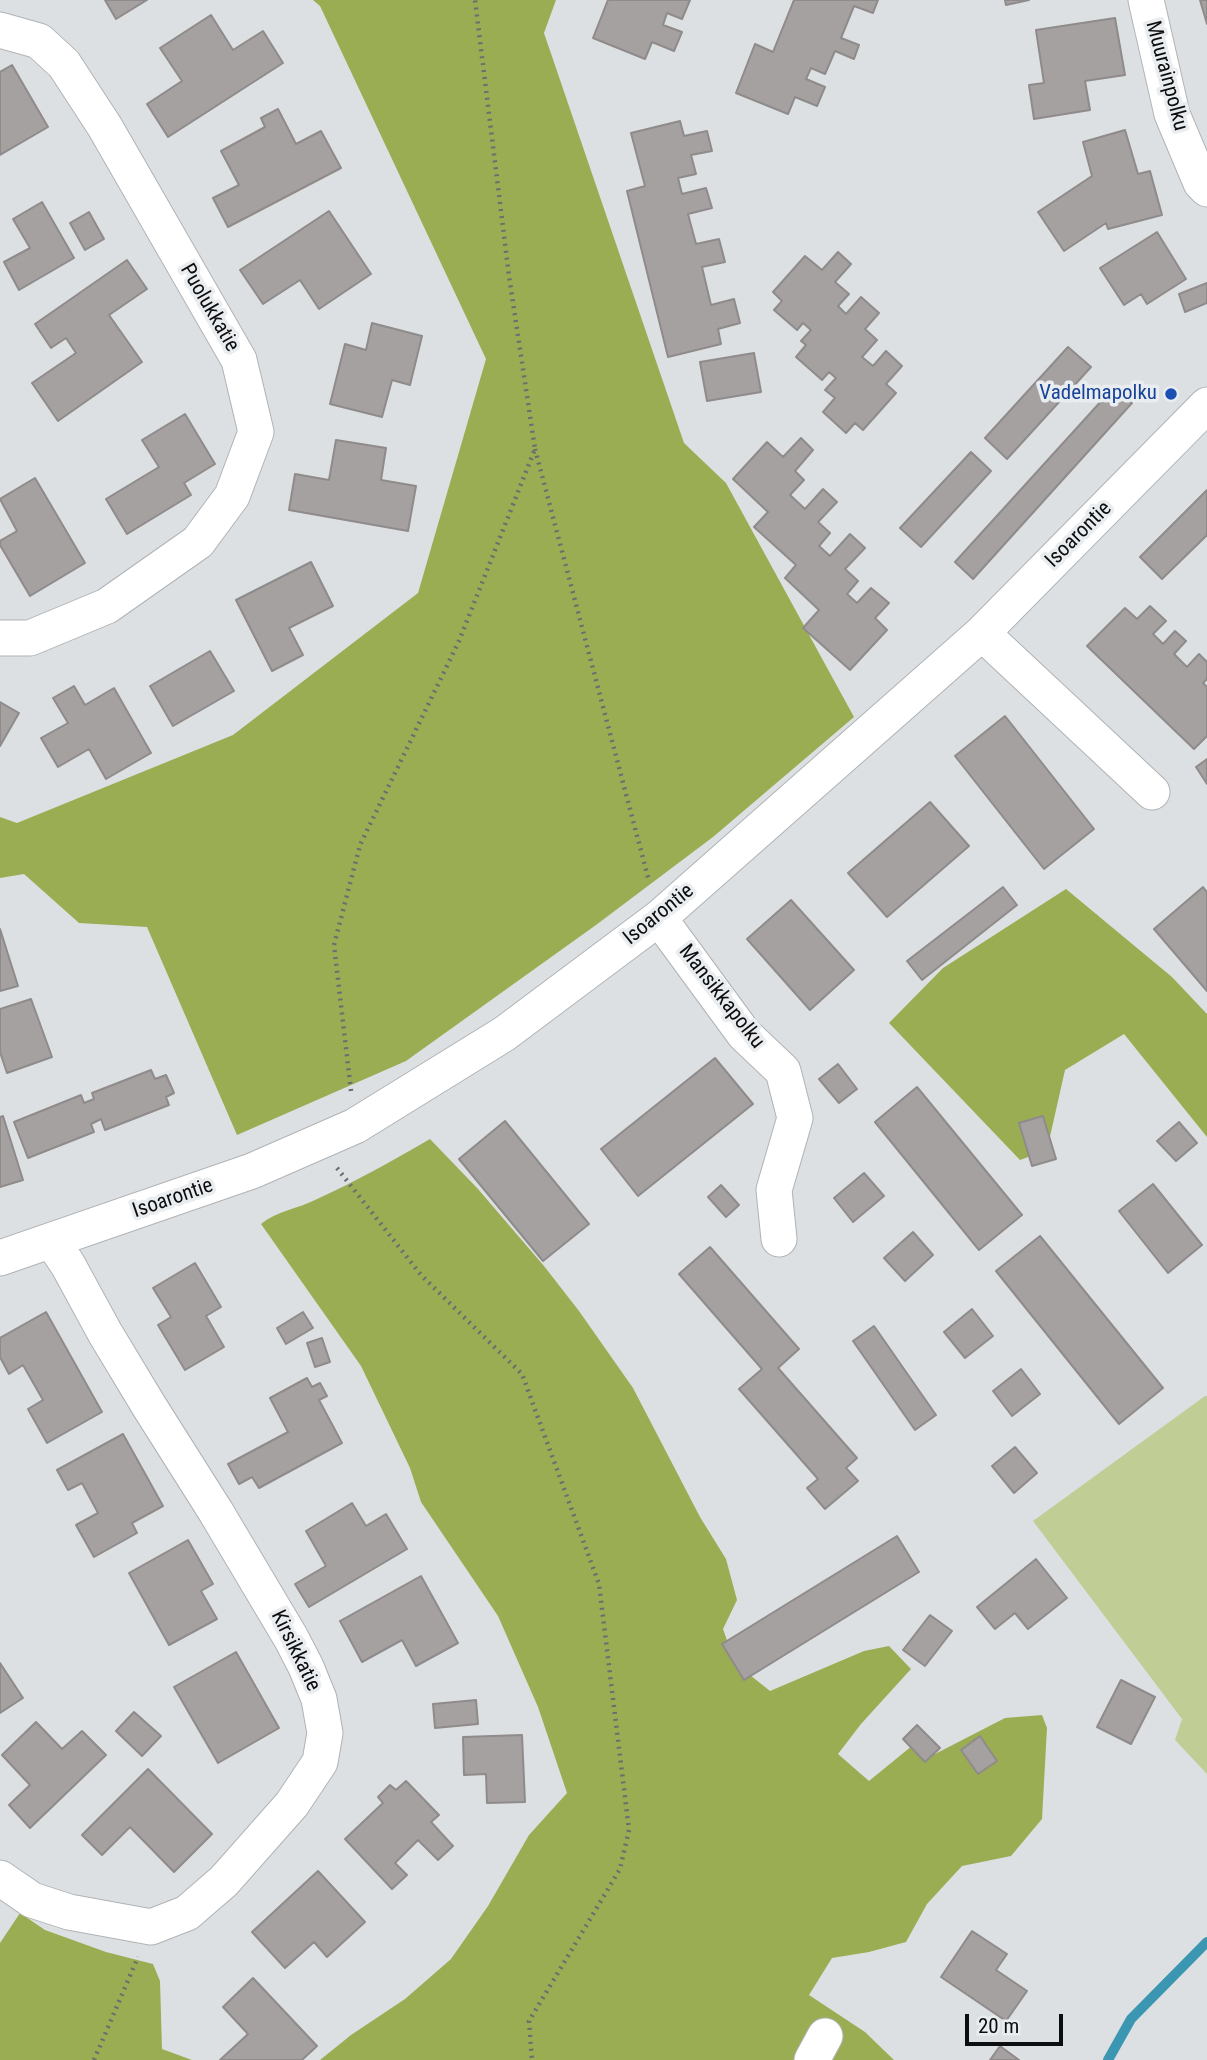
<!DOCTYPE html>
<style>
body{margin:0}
#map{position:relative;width:1207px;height:2060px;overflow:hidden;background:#dde0e3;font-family:"Roboto Condensed",sans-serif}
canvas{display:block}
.scale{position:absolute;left:965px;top:2014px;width:98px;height:32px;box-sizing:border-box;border:4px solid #0c0d0e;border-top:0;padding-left:9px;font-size:21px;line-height:24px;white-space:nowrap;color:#0c0d0e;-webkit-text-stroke:5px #eaedf0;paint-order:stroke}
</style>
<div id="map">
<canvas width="1207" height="2060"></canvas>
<div class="scale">20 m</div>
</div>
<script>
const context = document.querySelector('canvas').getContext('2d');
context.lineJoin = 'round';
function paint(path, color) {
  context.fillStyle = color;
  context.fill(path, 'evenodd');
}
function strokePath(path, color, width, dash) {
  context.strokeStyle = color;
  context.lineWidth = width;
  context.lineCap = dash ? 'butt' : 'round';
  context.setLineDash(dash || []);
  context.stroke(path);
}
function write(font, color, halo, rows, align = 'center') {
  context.font = font + ' "Roboto Condensed",sans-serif';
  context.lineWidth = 7;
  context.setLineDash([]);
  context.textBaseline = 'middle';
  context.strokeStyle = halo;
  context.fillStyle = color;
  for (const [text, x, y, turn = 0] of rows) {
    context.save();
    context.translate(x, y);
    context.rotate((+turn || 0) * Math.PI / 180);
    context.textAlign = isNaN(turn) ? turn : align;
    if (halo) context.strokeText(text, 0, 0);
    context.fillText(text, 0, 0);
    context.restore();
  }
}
paint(new Path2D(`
 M1205,1396H1207V1774L1175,1740L1182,1719L1033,1521Z`), '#c0cd95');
paint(new Path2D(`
 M313,0H556L544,33L684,443L726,483L854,717L713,837L596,925L406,1061L237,1135L147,927L79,923L24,874L0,878V817L17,823L233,735L418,593L486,359L320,6Z
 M1066,889L1172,977L1207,1014V1137L1124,1034L1065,1070L1047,1150L1020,1160L889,1023L943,968Z
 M430,1139L478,1189L544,1266L579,1311L633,1388L700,1517L726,1559L737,1600L723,1629L735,1663L770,1691L864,1651L889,1646L911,1669L861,1724L838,1754L869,1781L913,1745L935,1754L1005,1718L1042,1715L1047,1728L1042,1819L1011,1856L962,1866L927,1904L906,1942L869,1952L832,1958L809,1995L865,2032L894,2060H320L351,2035L405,1999L451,1959L488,1906L529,1835L567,1793L538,1707L498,1616L421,1502L410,1468L361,1366L261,1224C277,1211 297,1209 315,1200C355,1182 392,1161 430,1139Z
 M20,1913L45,1930L106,1952L153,1964L160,1981L162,2049L192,2060H0V1943Z`), '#9bad53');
strokePath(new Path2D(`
 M1108,2060L1131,2019L1207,1942`), '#3b97b1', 10);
const building = new Path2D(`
 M105,0H147L116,19Z
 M608,0H690L682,19L667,13L663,25L682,32L674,51L652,42L645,59L593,38Z
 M794,0H878L873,13L854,6L841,38L859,45L854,59L835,51L825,74L811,68L806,79L825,87L817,106L795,97L788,114L736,93L755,44L773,52Z
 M1005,0H1029L1006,5Z
 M1200,0H1207V24Z
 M211,15L233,50L263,31L283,63L168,137L147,104L182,81L160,48Z
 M1115,18L1125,75L1085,81L1090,110L1034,119L1029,85L1044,83L1036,30Z
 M12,65L48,127L0,155V72Z
 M278,109L296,144L321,131L341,168L228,227L213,198L239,185L221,151L265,127L261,118Z
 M680,121L684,136L707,131L712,151L691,155L696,174L678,178L682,194L706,188L712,208L688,214L696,244L719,239L725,262L702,267L711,305L734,299L740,323L718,329L721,344L668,357L627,191L645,186L631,133Z
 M1125,130L1138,174L1150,171L1162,215L1108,229L1106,223L1064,251L1038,212L1092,176L1083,142Z
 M42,202L74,258L19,290L4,262L30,248L13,219Z
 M329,211L371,274L319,309L300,280L263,304L240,270Z
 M89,212L104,239L85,250L70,223Z
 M1157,232L1186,279L1147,304L1141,294L1124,305L1100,268Z
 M838,252L851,264L835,282L849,294L838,306L846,314L861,297L879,313L865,329L877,340L862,357L873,366L886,351L902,366L886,384L896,393L863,430L855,423L846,433L823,412L835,398L825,390L836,378L829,372L822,380L796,357L806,345L801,341L811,330L803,323L797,330L774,310L782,301L773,292L805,256L822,270Z
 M127,260L147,289L109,315L142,362L58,421L32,383L76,353L66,338L51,348L35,324Z
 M1207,283V303L1185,312L1179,294Z
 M372,323L422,336L410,385L392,380L382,417L330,404L345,344L366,350Z
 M1068,347L1091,367L1007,459L985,438Z
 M754,353L761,392L707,401L700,362Z
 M1114,387L1132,403L973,579L955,562Z
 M185,414L215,464L184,483L191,495L127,534L106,499L159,467L142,440Z
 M801,438L813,450L795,471L804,480L790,495L805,509L823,489L837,502L818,522L830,533L819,546L830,556L850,534L865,548L845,569L858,581L847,594L857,603L871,588L889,603L875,618L887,630L850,670L803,628L819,610L785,578L796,565L754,527L768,512L733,479L767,442L783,457Z
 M336,440L386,448L381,480L416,486L408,531L289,510L295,474L329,480Z
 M971,452L991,471L921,547L900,528Z
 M35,478L85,563L30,596L0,545V541L17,531L0,499Z
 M1207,490V535L1162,579L1140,557Z
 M311,562L333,606L289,628L303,655L272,671L236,600Z
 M1150,606L1166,621L1153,634L1163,644L1175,631L1186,641L1174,654L1187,667L1199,654L1207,662V679L1203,683L1207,687V736L1194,749L1087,646L1125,608L1137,619Z
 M210,651L234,691L173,726L150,686Z
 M74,686L85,705L114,688L151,753L106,779L89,749L58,767L41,738L68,723L53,698Z
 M0,702L19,713L0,746Z
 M1005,716L1094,829L1044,869L955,756Z
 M1207,759V784L1196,767Z
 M930,802L969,846L887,917L848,873Z
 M1003,887L1017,905L922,980L907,961Z
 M1203,887L1207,892V991L1154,929Z
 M791,900L854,970L810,1010L747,939Z
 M0,929L18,986L0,991Z
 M31,999L52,1057L7,1073L0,1052V1009Z
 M715,1058L753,1104L638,1196L601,1149Z
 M838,1064L857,1089L839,1103L819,1079Z
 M151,1070L155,1079L166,1075L174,1093L166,1097L169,1105L105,1130L101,1119L91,1124L94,1132L28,1158L14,1122L81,1095L84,1103L94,1099L92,1093Z
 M917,1087L1022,1215L979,1250L875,1122Z
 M3,1116L23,1180L0,1187V1117Z
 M1043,1116L1056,1159L1032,1166L1019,1123Z
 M505,1121L589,1224L543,1261L459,1159Z
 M1179,1122L1197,1143L1176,1161L1157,1141Z
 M864,1173L884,1196L853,1222L834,1198Z
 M1153,1184L1202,1245L1168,1273L1119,1211Z
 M721,1185L739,1205L726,1217L708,1197Z
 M913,1232L933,1255L905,1281L884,1258Z
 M1040,1236L1163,1388L1119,1424L996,1271Z
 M710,1247L799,1349L778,1368L857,1458L846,1468L858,1481L825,1509L807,1488L818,1479L739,1389L762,1369L679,1274Z
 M195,1263L221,1307L206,1316L224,1347L185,1370L158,1325L171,1317L153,1288Z
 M972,1309L993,1336L965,1358L944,1332Z
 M46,1312L102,1412L47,1443L28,1409L43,1400L23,1365L9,1374L0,1357V1338Z
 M303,1312L313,1328L286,1344L277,1328Z
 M874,1326L936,1415L915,1430L853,1341Z
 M322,1338L330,1362L315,1367L307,1343Z
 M1021,1369L1040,1394L1012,1416L993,1391Z
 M307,1378L312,1387L320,1383L327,1396L319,1400L342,1443L259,1488L252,1477L239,1484L228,1464L288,1432L270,1398Z
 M123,1434L163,1506L132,1523L137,1533L94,1557L76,1525L98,1513L82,1483L68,1490L57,1470Z
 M1015,1447L1037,1473L1014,1493L992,1466Z
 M352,1503L366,1526L386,1514L407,1549L309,1607L295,1584L326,1566L306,1531Z
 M897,1536L919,1572L744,1680L722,1644Z
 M188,1540L213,1584L201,1591L217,1619L169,1645L129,1573Z
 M1036,1559L1067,1598L1028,1629L1015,1613L995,1629L977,1607Z
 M421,1576L458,1643L416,1666L402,1640L362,1662L340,1621Z
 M930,1615L952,1631L925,1666L903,1650Z
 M236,1652L279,1728L218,1763L174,1687Z
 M0,1663L23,1698L0,1713Z
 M1121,1680L1155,1697L1131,1744L1097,1727Z
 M476,1700L478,1724L435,1728L433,1704Z
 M134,1712L161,1736L142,1756L116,1731Z
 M36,1722L62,1749L82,1731L106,1755L30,1828L9,1805L30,1785L2,1755Z
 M917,1725L940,1748L925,1762L903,1739Z
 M522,1735L525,1802L487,1803L486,1774L464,1775L463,1737Z
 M980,1736L997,1761L978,1774L961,1750Z
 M148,1769L212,1834L174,1872L130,1827L102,1855L82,1835Z
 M406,1781L439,1815L431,1822L453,1846L438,1860L418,1840L395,1863L407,1875L392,1889L345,1839L383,1803L378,1797L390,1785L396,1790Z
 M318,1871L365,1922L327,1957L314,1942L285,1968L252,1932Z
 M972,1931L1007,1954L996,1970L1027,1991L1006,2021L941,1977Z
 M253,1978L317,2046L302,2060H220L248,2034L223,2007Z
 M1000,2046L1019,2060H990Z`);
paint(building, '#a5a1a0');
strokePath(building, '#8f8b8a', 2);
const minor = new Path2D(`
 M1146,0L1172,114L1201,183L1207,189
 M0,30L39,41L64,64L105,127L239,360L256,432L232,496L198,542L107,606L30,638H0
 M982,633L1152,792
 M659,918L744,1034L783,1071L795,1118L774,1190L779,1239
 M0,1258L252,1171L355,1126L504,1034L659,918L982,633L1207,405
 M0,1878L32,1900L69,1912L151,1927L187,1913L224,1881L292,1804L320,1762L325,1733L319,1699L306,1667L291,1638L216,1512L149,1406L105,1333L68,1265L52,1241
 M812,2060L825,2036`);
strokePath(minor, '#b0b3b5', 37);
strokePath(new Path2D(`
 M535,449L649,881
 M351,1091L334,945L360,845L459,641L535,449L509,276L475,0
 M337,1168L421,1275L522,1374L599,1584L629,1830L620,1869L529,2021L532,2060
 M94,2060L138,1957`), '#6b6d6f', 4.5, [2, 5]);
strokePath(minor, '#fff', 35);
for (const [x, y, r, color] of [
 [1171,394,7,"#1a4fb4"]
]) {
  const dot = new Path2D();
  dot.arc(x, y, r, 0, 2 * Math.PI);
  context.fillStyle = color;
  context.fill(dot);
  strokePath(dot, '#eaedf0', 2.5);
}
write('21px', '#0c0d0e', '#eaedf0', [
 ["Muurainpolku",1166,76,75],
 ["Puolukkatie",209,308,60],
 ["Isoarontie",1079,535,-45],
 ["Isoarontie",659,915,-39],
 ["Mansikkapolku",721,997,52],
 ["Isoarontie",173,1199,-19],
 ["Kirsikkatie",295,1651,64]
]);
write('21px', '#164399', '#eaedf0', [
 ["Vadelmapolku",1157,394]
], 'right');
</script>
